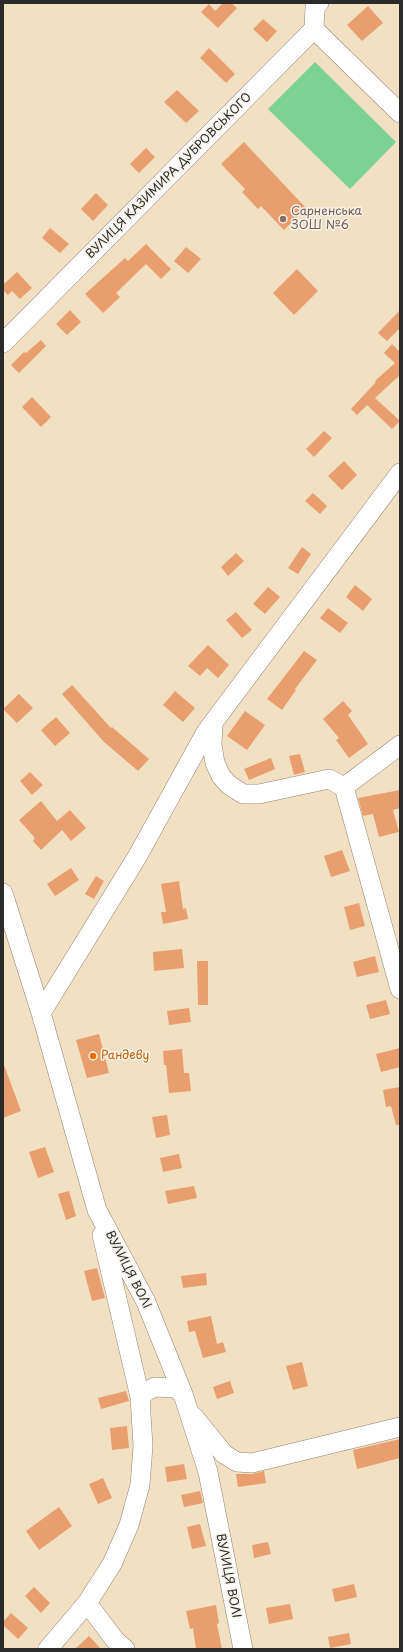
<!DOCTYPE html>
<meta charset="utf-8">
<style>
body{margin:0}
#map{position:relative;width:403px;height:1652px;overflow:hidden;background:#f2e0c3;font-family:"Playpen Sans",sans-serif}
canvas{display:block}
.frame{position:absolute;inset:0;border:4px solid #2b2b2b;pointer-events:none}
</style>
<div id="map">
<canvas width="403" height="1652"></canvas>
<div class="frame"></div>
</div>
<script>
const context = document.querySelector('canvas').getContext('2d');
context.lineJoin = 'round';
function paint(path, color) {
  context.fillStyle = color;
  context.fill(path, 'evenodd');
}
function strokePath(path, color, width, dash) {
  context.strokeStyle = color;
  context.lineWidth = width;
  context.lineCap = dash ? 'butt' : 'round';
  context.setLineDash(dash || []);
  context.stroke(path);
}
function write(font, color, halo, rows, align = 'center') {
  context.font = font + ' "Playpen Sans",sans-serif';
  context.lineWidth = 3;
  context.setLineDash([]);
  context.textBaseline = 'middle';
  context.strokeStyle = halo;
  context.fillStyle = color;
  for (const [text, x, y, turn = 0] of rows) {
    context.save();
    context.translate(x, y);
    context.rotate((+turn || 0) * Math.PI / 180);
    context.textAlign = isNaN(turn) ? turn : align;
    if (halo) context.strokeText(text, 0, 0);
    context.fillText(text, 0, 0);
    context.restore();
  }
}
paint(new Path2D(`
 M315,62L396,142L350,189L268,109Z`), '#7cd195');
paint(new Path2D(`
 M223,3H231L237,8L218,28L201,12L209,4L215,11Z
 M368,6L383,23L362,41L347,25Z
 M263,19L277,31L267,42L253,29Z
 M209,48L235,74L226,83L200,58Z
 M177,90L199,111L186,123L164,102Z
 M244,142L306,208L284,230L261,206L258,209L242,192L245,189L221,164Z
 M146,148L155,157L139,173L130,164Z
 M96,193L108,205L93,221L81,209Z
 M50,228L69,244L60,253L42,238Z
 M146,244L171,269L161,279L146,264L116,293L120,297L103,313L85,294L125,258L128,261Z
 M186,247L201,259L188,273L174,261Z
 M297,269L318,291L294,315L273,293Z
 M17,272L32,288L20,299L12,291L8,295L3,290V285Z
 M70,310L81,322L67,335L56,324Z
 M400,310V328L387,341L378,333Z
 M41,340L46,346L19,373L11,365L24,352L26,353Z
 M392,344L400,352V375L375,398L400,421L392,429L367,405L357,415L351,409L376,382L375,381L395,363L384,353Z
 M32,397L51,417L41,427L22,407Z
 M324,431L332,438L314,457L306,449Z
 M344,461L357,475L342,490L328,476Z
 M313,493L327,506L320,514L305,501Z
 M302,547L311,554L298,574L288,568Z
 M236,553L244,561L228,576L221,567Z
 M355,585L372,599L363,611L346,597Z
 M268,587L280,597L265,614L253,604Z
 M328,608L348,623L340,633L320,618Z
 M236,612L252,630L242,638L226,620Z
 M208,645L229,665L218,678L207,668L200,676L188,666Z
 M304,651L317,660L295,689L296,690L282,710L267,699Z
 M72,685L111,728L112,727L149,759L138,771L103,741L62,694Z
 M175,691L195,708L183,722L163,705Z
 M19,694L33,708L17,723L3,709Z
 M343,701L352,711L348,715L368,744L349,758L336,740L339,738L323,719Z
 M245,711L265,725L247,750L227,736Z
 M56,717L70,733L55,746L41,730Z
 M300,754L305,772L294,775L289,756Z
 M271,758L275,769L249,780L244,769Z
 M30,772L43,785L32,795L20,781Z
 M400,790V808L393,810L399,832L379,837L373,814L363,816L358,798Z
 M41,801L57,821L70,810L86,828L71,841L62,830L41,850L33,841L35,838L19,820Z
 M342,850L350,871L331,877L324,856Z
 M71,868L79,880L55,896L47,884Z
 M96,876L104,881L94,899L85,894Z
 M179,881L183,909L186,908L188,919L163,924L161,912H166L161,884Z
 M359,903L365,926L350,930L344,907Z
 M182,949L184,968L154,971L153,952Z
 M375,956L379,972L357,977L353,962Z
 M197,961H208V1005H198Z
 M386,1000L390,1014L370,1019L366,1005Z
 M189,1008L191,1022L169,1025L167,1011Z
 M99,1034L109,1073L87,1078L76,1040Z
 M400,1048V1067L381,1072L376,1054Z
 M182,1049L184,1073H189L191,1091L169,1093L166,1065H164L163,1051Z
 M3,1065H4L21,1111L3,1118Z
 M400,1087V1125H396L391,1106L386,1107L383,1090Z
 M167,1115L170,1135L156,1138L152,1117Z
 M45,1147L54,1172L38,1178L29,1152Z
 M179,1154L182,1168L163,1172L160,1158Z
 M194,1186L197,1198L168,1204L165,1191Z
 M69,1191L76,1216L66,1220L58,1194Z
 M97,1268L105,1298L92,1301L84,1271Z
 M206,1273L207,1285L183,1288L181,1276Z
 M211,1316L217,1344L223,1342L226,1352L203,1358L195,1331L189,1332L187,1321Z
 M302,1362L308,1386L293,1390L286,1366Z
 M230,1381L234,1393L217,1399L213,1387Z
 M126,1391L129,1401L101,1409L98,1398Z
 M127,1426L129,1448L112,1450L110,1428Z
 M400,1439V1458L357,1469L353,1450Z
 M184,1464L187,1479L167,1482L165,1467Z
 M264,1471L266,1483L238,1487L236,1474H252Z
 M103,1478L112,1498L98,1504L89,1484Z
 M200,1491L203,1503L184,1507L181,1495Z
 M59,1507L72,1526L39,1550L26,1531Z
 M200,1524L206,1546L192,1549L187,1527Z
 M268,1542L271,1554L254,1558L252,1545Z
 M354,1584L357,1597L335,1602L332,1589Z
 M34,1587L50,1603L41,1613L25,1596Z
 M290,1604L293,1619L269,1624L266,1608Z
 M216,1605L219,1623L217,1624L222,1649H196L193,1628L190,1629L186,1611Z
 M11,1613L28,1628L18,1639L3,1625V1622Z
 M349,1633L351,1644L330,1648L328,1637Z
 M89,1636L101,1649H75Z`), '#e89e6e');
const minor = new Path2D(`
 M314,29L400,113
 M3,343L314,29L315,7L319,3
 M213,723L212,745L215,763L221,776L229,785L243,794H259L329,779L344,787L400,989
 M344,787L400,745
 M3,893L41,1013L97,1210L146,1302L183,1394L208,1472L243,1649
 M41,1013L137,857L206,732L400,473
 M140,1397L147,1391L155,1387L175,1388L183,1394
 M194,1417L224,1454L237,1462L252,1463L400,1427
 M87,1603L115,1640L125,1649
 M48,1649L87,1603L112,1564L129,1525L140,1485L143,1446L140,1397L102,1235`);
strokePath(minor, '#8e8677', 20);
strokePath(minor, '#fff', 19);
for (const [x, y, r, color] of [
 [283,219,4,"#8d6e63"],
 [93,1056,4,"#e8710a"]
]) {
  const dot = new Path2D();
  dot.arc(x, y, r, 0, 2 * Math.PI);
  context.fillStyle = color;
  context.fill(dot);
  strokePath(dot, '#f7f3e8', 1.5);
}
write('12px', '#2b2b2b', '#f7f3e8', [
 ["ВУЛИЦЯ КАЗИМИРА ДУБРОВСЬКОГО",169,176,-45],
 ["ВУЛИЦЯ ВОЛІ",128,1270,63],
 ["ВУЛИЦЯ ВОЛІ",228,1576,79]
]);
write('12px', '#785e54', '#f7f3e8', [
 ["Сарненська",291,212],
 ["ЗОШ №6",291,226]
], 'left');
write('12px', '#c56008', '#f7f3e8', [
 ["Рандеву",101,1056]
], 'left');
</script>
